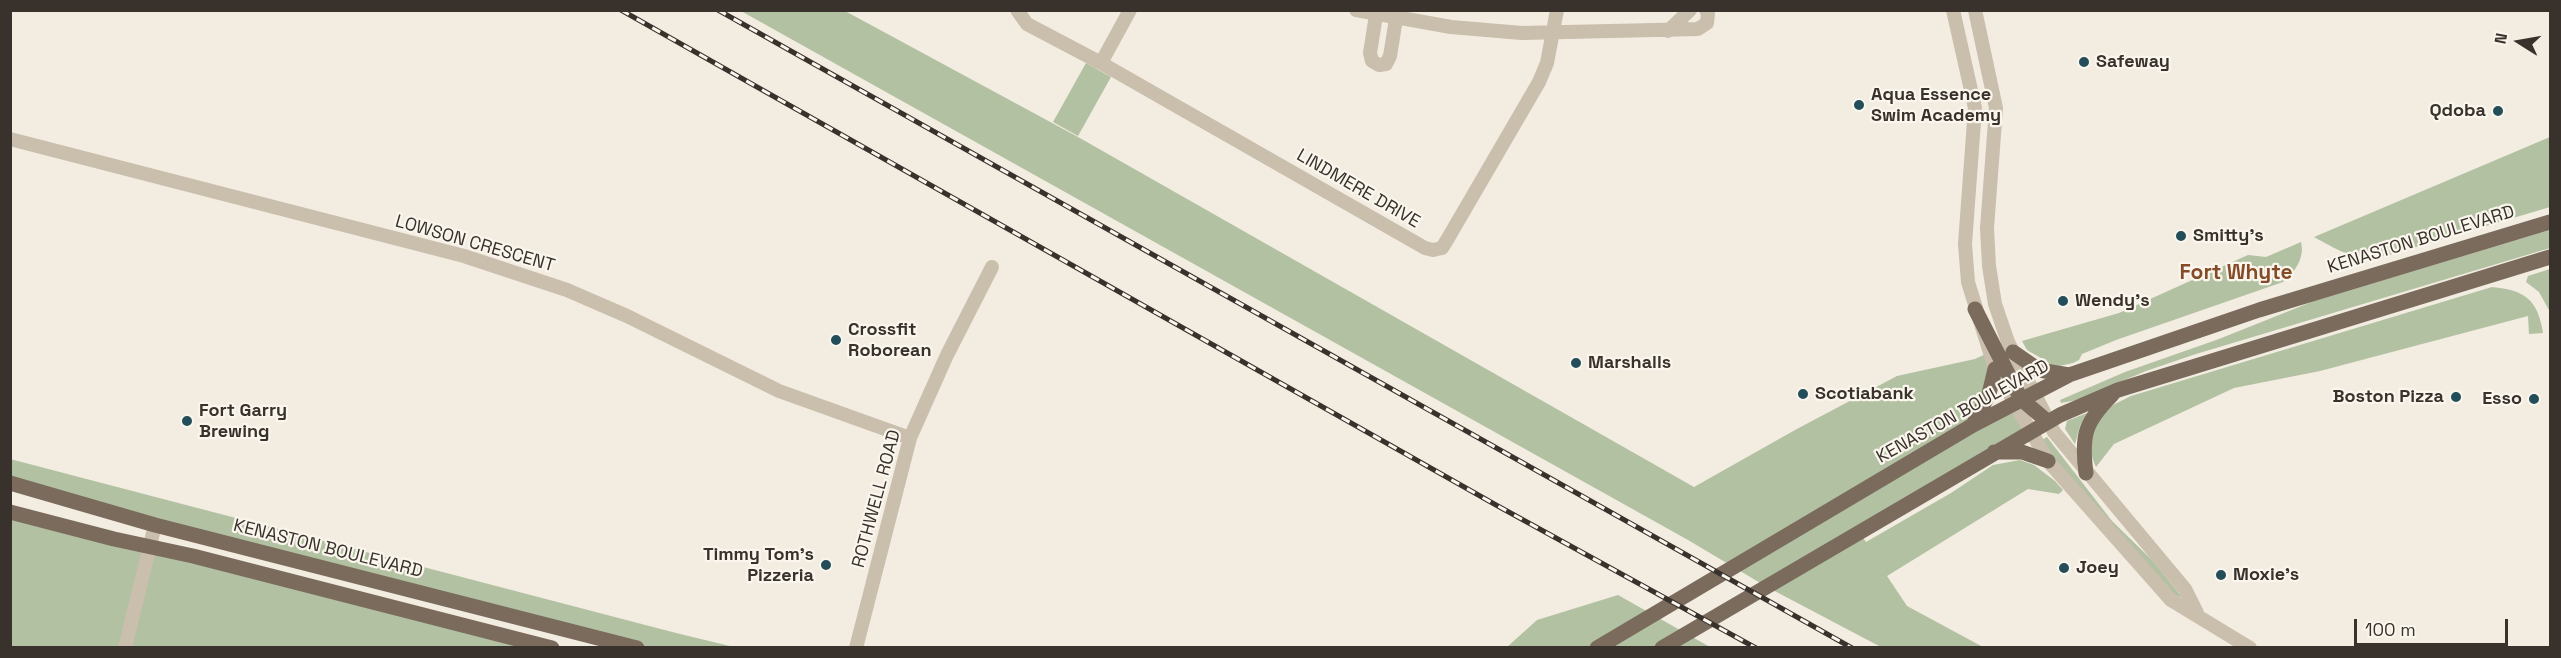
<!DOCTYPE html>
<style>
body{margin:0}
#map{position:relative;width:2561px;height:658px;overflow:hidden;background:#f2ece1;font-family:"Space Grotesk",sans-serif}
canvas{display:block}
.frame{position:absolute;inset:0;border:12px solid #39312b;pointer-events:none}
.north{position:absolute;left:2489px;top:12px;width:60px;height:60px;-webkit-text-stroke:4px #faf6ed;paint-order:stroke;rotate:281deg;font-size:16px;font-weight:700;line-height:24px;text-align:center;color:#39312b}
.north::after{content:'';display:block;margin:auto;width:21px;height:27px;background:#39312b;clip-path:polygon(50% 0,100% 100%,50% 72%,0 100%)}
.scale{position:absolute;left:2354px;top:619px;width:154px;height:27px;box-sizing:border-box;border:3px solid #39312b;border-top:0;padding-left:8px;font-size:18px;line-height:21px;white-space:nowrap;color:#39312b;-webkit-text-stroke:4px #faf6ed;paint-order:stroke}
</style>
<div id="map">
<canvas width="2561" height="658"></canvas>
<div class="frame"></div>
<div class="north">N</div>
<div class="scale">100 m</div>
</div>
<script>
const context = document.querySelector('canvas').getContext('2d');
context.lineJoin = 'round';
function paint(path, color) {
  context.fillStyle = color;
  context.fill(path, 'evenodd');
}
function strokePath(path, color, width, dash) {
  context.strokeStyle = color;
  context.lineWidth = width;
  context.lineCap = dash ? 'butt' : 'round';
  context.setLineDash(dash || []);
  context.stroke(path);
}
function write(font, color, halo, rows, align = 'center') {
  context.font = font + ' "Space Grotesk",sans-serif';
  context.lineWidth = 4.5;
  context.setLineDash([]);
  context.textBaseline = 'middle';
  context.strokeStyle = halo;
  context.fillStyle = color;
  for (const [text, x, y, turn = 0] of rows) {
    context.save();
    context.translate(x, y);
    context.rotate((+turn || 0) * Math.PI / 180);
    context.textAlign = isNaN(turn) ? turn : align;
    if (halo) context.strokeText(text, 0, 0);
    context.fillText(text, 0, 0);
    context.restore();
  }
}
paint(new Path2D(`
 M741,11H845L1078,137L1694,487L1795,430L1897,376L1975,359L1988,353L1995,369L1973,424L2013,403L2028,431L1860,533L1866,542L1951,493L1993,465L2020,460L2034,465L2055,481L2063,490L2059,494L2028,489L1887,576L1907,606L1983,647H1881L1767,587L1688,540Z
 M1086,63L1111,77L1078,136L1053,122Z
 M2550,137V207L2389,255C2353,260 2345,254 2314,237Z
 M2550,230V248L2196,354L2146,371L2077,400L2061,403L2060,400L2125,372L2219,339L2314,301Z
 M2301,242C2305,258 2295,272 2283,282L2116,340L2082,354L2079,360L2073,363L2055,367L2045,366L2046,361L2027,350L2022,341L2119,313L2248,255L2266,257Z
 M2550,269V312L2539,292L2526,282L2528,276Z
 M2492,287C2525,290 2538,300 2543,333L2529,334L2528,316L2320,371L2234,388L2114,444L2096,467C2089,452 2090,440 2092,423L2111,406L2131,396Z
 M2087,413L2080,426L2075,444L2065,429L2067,421Z
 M2047,437L2112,521L2152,560L2183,598L2174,595L2051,457L2042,440Z
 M10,459L676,633L734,647H641L11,481Z
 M10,519L552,647H11Z
 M1618,595L1710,647L1506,648L1537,620Z`), '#b2c1a1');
strokePath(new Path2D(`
 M1017,10L1027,24L1101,63
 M1130,10L1101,63L1425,248L1433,250L1442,248L1447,240L1539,82L1547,63L1557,10
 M1356,10L1451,27L1522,33L1698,29L1707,23L1708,13L1706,10
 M1953,10L1975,108L1965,244L1968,282L1995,369L2048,461L2171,600L2250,648
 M1975,10L1996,108L1987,228L1989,266L1995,304L2008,342L2054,432L2185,589L2197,613
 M1376,15L1370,53L1372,61L1379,65L1386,64L1390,56L1396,19
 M1668,31L1690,10
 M10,139L464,256L567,290L627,316L779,391L910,438
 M125,648L155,525
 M856,648L910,438L947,355L992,267`), '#cabead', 14);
strokePath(new Path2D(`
 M1975,309L2021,399L2047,421
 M2013,352L2039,370L2069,375
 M1973,425L1989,394L1995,369
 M1994,452H2022L2048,461
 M2086,473C2081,435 2085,422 2112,395
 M10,483L155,525L637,648
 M10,512L114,539L193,556L552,648
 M1597,648L1973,425L2069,375L2259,310L2550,222
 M1662,648L2060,415L2118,390L2550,257`), '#7a6b5d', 15);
const rail = new Path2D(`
 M621,10L1496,505L1756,648
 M718,10L1852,648`);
strokePath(rail, '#39312b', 5);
strokePath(rail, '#faf6ed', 3, [9]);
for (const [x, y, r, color] of [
 [2084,62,6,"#224d59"],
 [1859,105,6,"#224d59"],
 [2498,111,6,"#224d59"],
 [2181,236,6,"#224d59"],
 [2063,301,6,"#224d59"],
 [836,340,6,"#224d59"],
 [1576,363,6,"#224d59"],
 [1803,394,6,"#224d59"],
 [2456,397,6,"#224d59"],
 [2534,399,6,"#224d59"],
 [187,421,6,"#224d59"],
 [826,565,6,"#224d59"],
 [2064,568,6,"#224d59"],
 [2221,575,6,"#224d59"]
]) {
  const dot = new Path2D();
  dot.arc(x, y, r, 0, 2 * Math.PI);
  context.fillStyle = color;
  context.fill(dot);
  strokePath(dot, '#faf6ed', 2);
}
write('bold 18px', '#39312b', '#faf6ed', [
 ["Safeway",2096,62],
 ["Aqua Essence",1871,95],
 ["Swim Academy",1871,116],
 ["Qdoba",2486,111,"right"],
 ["Smitty's",2193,236],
 ["Wendy's",2075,301],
 ["Crossfit",848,330],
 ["Roborean",848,351],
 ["Marshalls",1588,363],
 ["Scotiabank",1815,394],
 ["Boston Pizza",2444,397,"right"],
 ["Esso",2522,399,"right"],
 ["Fort Garry",199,411],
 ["Brewing",199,432],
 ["Timmy Tom's",814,555,"right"],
 ["Pizzeria",814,576,"right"],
 ["Joey",2076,568],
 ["Moxie's",2233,575]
], 'left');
write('18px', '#39312b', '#faf6ed', [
 ["LINDMERE DRIVE",1358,189,30],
 ["KENASTON BOULEVARD",2421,240,-17],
 ["LOWSON CRESCENT",475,244,16],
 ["KENASTON BOULEVARD",1963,412,-29],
 ["ROTHWELL ROAD",877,499,-75],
 ["KENASTON BOULEVARD",328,549,14]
]);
write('bold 21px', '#844b28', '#faf6ed', [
 ["Fort Whyte",2236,273]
]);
</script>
